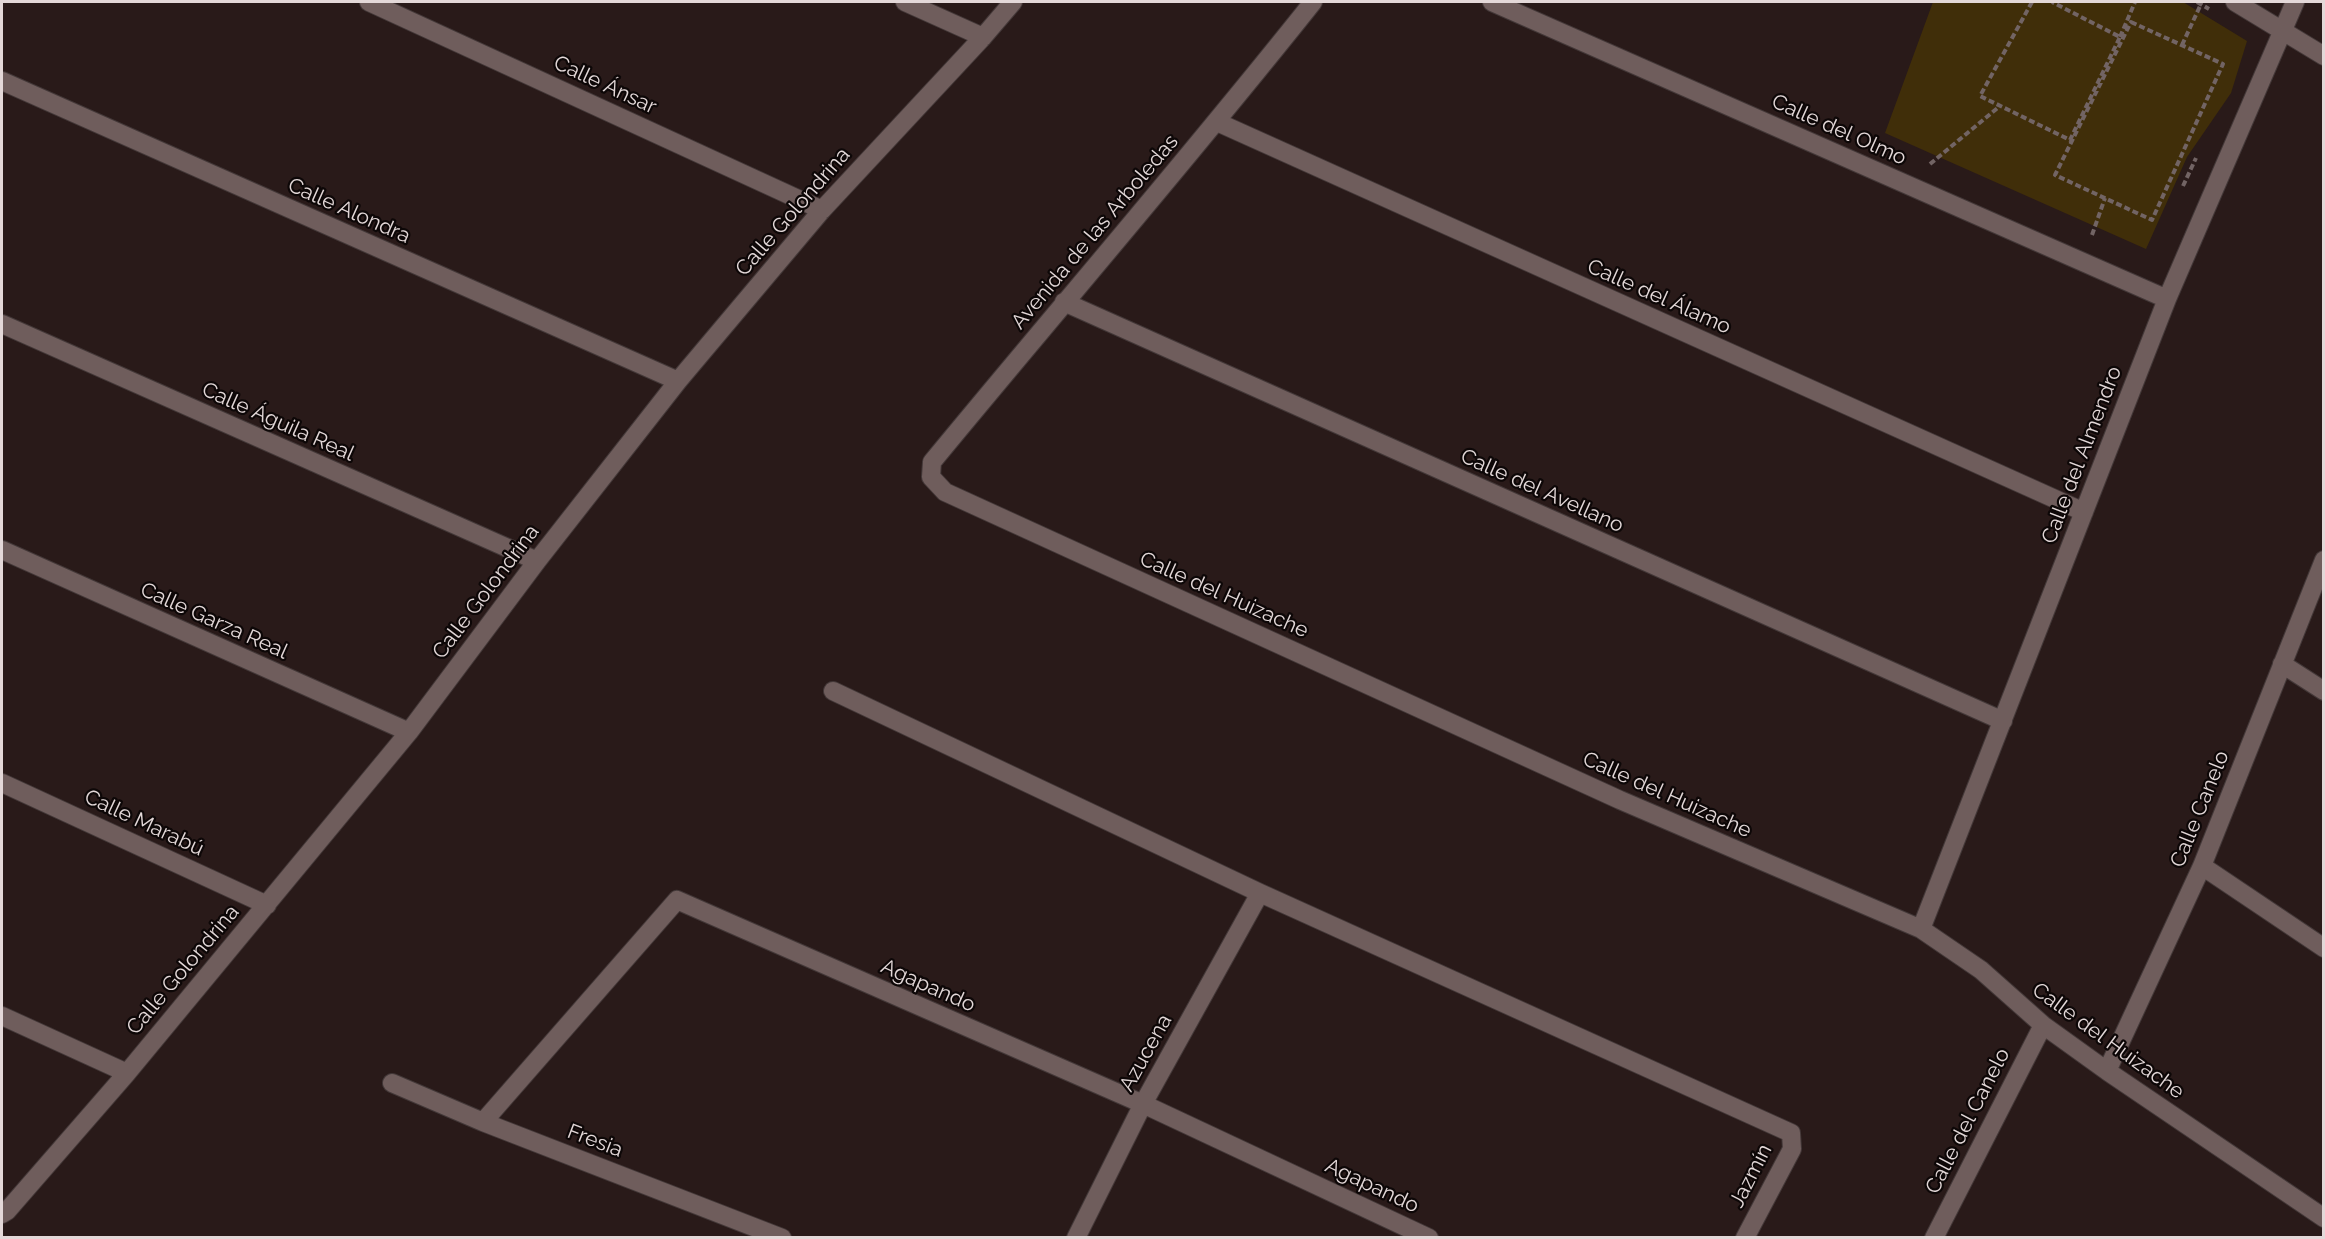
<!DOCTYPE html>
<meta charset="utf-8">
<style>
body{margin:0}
#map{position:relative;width:2325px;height:1239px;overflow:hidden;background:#291a19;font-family:Raleway,sans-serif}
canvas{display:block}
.frame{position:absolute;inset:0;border:3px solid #e3d8d8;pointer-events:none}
</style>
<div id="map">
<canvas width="2325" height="1239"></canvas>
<div class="frame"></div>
</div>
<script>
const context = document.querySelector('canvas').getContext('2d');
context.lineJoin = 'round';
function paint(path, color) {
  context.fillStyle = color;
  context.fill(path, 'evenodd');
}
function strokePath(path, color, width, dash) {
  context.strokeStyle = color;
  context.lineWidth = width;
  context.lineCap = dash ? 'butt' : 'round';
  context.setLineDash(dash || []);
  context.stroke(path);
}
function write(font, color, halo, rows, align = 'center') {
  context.font = font + ' Raleway,sans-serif';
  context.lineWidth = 4.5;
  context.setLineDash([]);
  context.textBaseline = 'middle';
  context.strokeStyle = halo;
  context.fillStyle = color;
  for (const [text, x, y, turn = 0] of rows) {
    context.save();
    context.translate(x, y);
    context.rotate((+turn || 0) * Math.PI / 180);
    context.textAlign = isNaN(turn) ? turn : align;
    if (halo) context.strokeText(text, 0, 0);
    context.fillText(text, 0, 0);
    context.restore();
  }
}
paint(new Path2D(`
 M1933,2H2183L2247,41L2231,93L2187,157L2146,249L1885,133Z`), '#402e09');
const street = new Path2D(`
 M369,2L822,210
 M905,2L983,37
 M1313,2C1189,158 1059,308 932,462L931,477L945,492L1620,800L1921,929L1981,970L2043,1025L2107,1071L2324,1218
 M1492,2L2167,299
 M2235,2L2324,56
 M2,81L678,381
 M1217,122L2084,512
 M1064,302L2003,721
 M2,324L537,561
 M2,550L409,732
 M2282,664L2324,691
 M833,691L1260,893L1791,1133L1792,1149L1745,1238
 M2,783L267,905
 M2202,866L2324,948
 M1921,929L2167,299L2295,2
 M2,1016L127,1073
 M2107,1071L2202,866L2324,560
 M392,1083L483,1122L782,1238
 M483,1122L677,900L1143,1104L1429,1238
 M2,1214L7,1211L127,1073L409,732L537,561L678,381L822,210L983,37L1013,2
 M1076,1238L1143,1104L1260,893
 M1934,1238L2043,1025`);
strokePath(street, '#433838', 20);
strokePath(new Path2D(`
 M2032,2L1980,96L2070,140L2120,37L2052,2
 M2197,2L2209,9
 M2131,22L2223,64L2152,220L2055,175Z
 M2120,37L2135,2
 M2182,45L2201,4
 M1930,164L2000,106
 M2183,186L2196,158
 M2092,235L2105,198`), '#726464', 4, [6, 3]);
strokePath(street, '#6f5d5c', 18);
write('21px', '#e3d8d8', '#0d0707', [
 ["Calle Ánsar",605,85,25],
 ["Calle del Olmo",1839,130,24],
 ["Calle Alondra",349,211,24],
 ["Calle Golondrina",793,212,-49],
 ["Avenida de las Arboledas",1095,232,-50],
 ["Calle del Álamo",1659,297,24],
 ["Calle Águila Real",278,422,24],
 ["Calle del Almendro",2082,455,-69],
 ["Calle del Avellano",1542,491,24],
 ["Calle Golondrina",486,592,-53],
 ["Calle del Huizache",1224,595,24],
 ["Calle Garza Real",214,621,24],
 ["Calle del Huizache",1667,795,24],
 ["Calle Canelo",2200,809,-68],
 ["Calle Marabú",144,823,25],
 ["Calle Golondrina",183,970,-50],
 ["Agapando",928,986,24],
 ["Calle del Huizache",2108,1041,36],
 ["Azucena",1146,1053,-61],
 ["Calle del Canelo",1968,1121,-63],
 ["Fresia",595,1141,21],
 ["Jazmín",1751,1176,-63],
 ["Agapando",1372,1186,25]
]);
</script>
